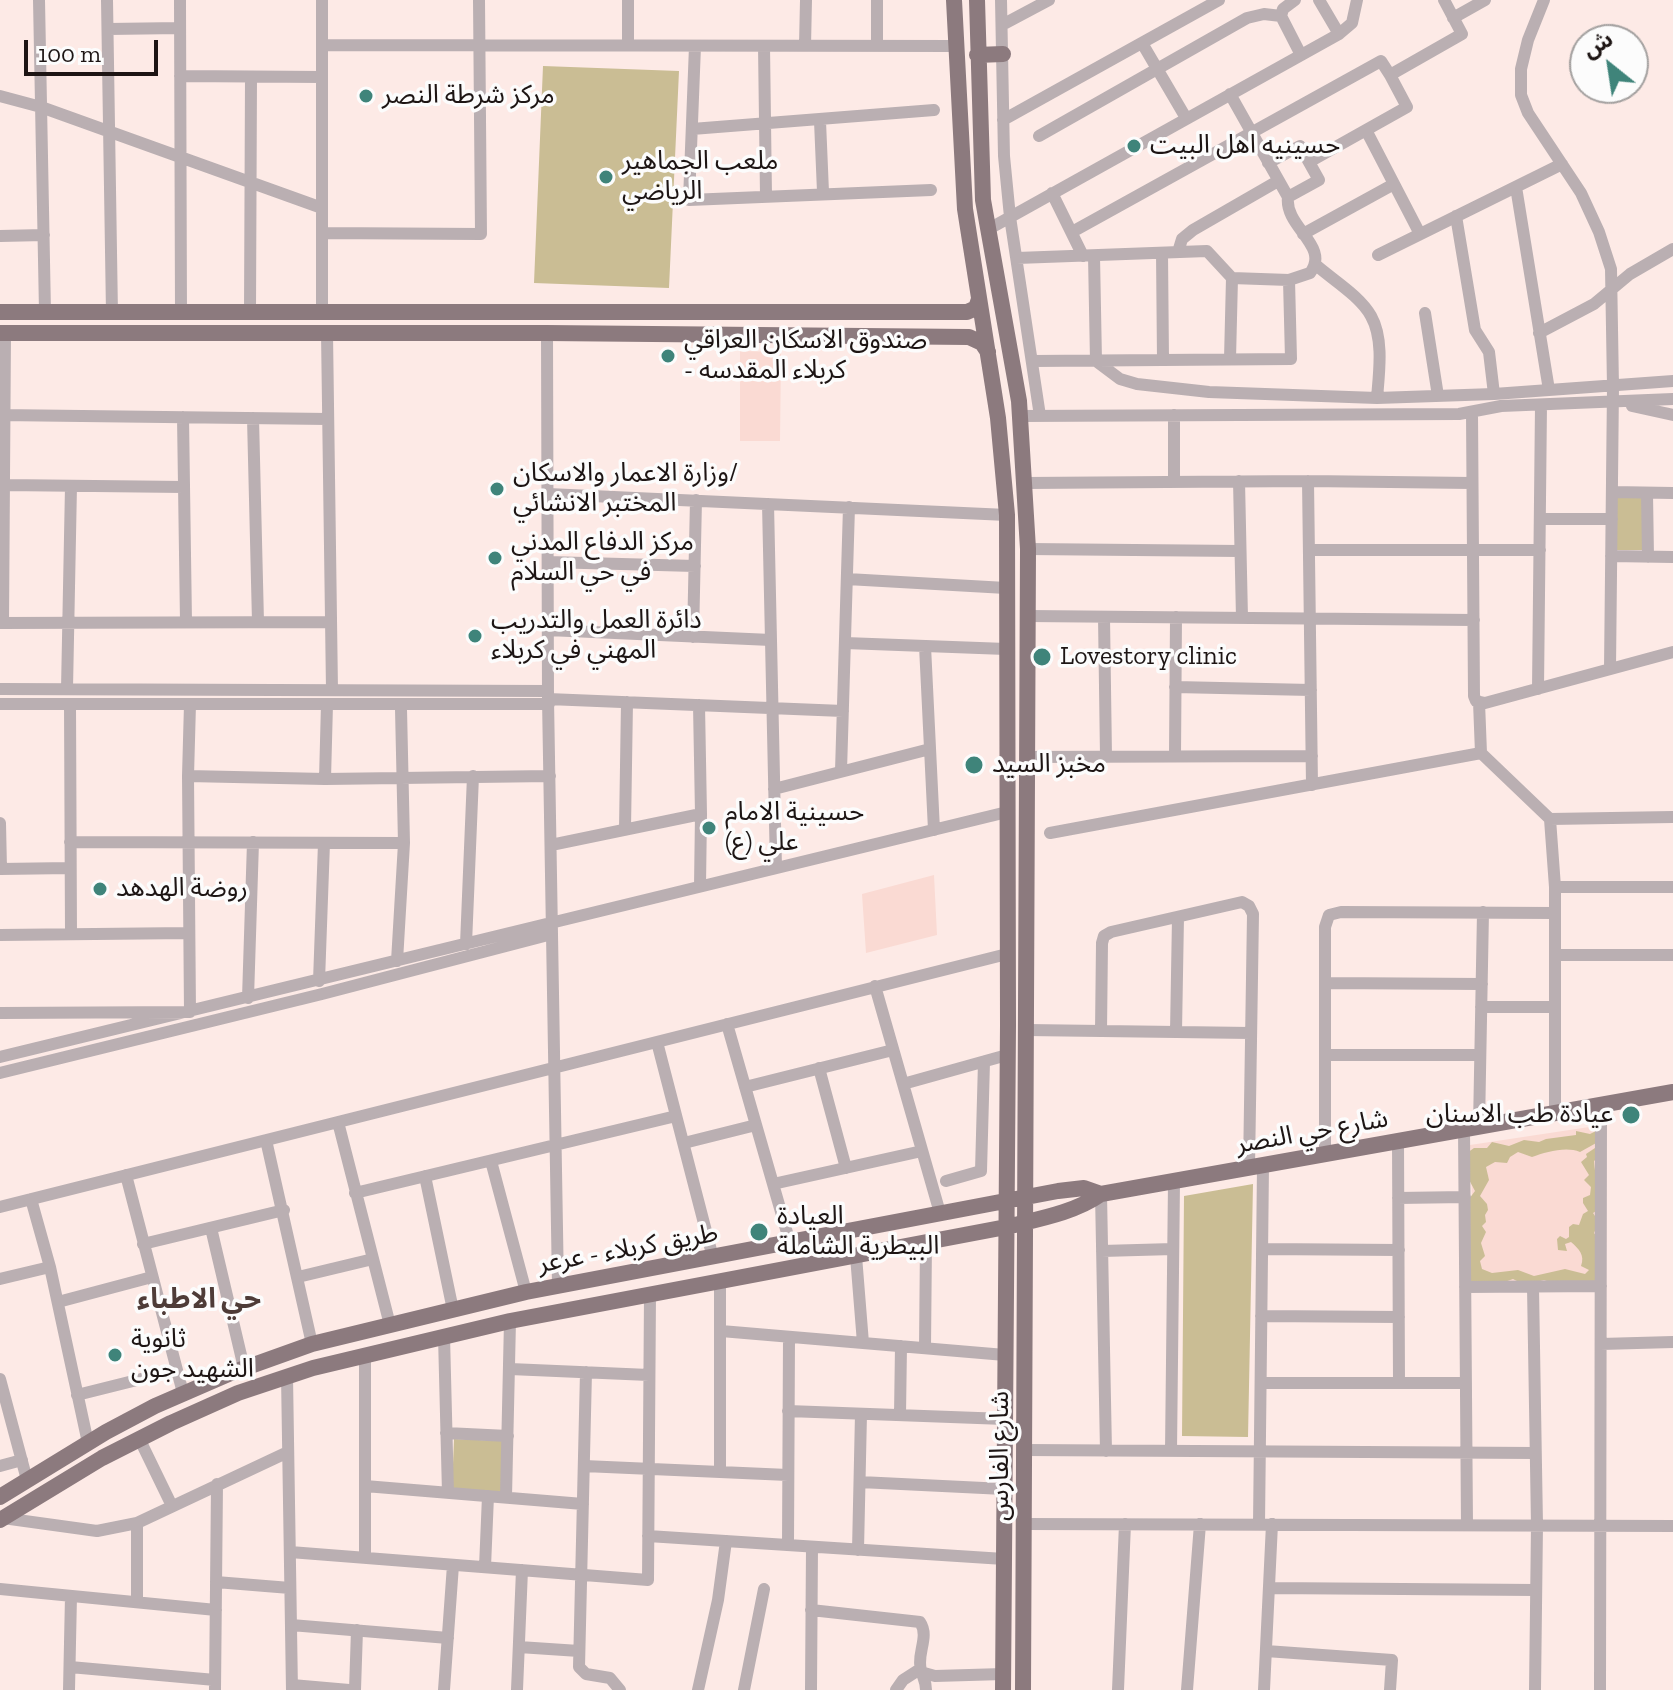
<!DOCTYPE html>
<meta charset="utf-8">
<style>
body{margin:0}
#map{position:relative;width:1673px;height:1690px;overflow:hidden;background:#fdeae6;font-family:"Zilla Slab","Noto Sans Arabic",serif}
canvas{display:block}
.north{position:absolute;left:1569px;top:24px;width:80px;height:80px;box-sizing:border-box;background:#fcfcfc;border:2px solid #a3a09f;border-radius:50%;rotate:330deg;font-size:22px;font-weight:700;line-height:32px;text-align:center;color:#1d1514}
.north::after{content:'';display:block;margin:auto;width:28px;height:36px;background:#3f847a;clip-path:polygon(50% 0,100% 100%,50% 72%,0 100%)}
.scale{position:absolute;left:24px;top:40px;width:134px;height:36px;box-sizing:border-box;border:4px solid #1d1514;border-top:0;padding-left:10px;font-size:24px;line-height:28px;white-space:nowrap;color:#1d1514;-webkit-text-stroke:6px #fcfcfc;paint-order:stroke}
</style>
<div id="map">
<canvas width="1673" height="1690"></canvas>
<div class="north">ش</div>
<div class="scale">100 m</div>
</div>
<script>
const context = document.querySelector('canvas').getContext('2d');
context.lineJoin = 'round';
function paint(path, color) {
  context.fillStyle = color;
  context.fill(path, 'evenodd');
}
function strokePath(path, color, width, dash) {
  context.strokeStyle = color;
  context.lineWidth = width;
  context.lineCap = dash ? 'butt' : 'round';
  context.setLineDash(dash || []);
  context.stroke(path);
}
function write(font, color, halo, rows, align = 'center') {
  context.font = font + ' "Zilla Slab","Noto Sans Arabic",serif';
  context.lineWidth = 7;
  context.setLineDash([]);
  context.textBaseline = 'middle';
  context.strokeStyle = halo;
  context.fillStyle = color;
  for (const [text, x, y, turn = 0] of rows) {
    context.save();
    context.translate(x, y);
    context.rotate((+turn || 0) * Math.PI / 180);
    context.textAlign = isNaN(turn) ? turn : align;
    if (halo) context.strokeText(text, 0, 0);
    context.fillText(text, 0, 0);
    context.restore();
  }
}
paint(new Path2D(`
 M740,351L781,352L780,441H740Z
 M934,875L937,935L866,953L862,894Z
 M1596,1126L1598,1281L1475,1283L1470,1145Z`), '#fadad3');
paint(new Path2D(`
 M543,66L679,71L669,288L534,283Z
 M1617,497H1642V550H1617Z
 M1576,1131L1590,1134L1596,1131L1598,1142L1580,1152C1566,1146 1546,1152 1532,1157L1518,1152L1510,1157L1507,1163L1495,1162L1486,1167L1489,1180L1480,1196L1487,1204L1488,1210L1485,1215L1486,1222L1482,1226L1486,1232L1481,1243L1485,1256L1480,1261L1482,1269L1492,1273L1518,1270L1534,1276L1565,1269L1585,1274L1589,1270L1581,1266C1585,1255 1579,1249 1571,1242L1565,1244L1567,1251L1558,1250L1557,1239L1560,1236L1566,1239L1569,1237V1227L1573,1224L1579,1225L1583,1214L1588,1211L1583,1203V1198L1590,1195L1591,1187L1584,1180L1589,1175L1581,1162L1587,1157L1586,1154L1598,1146V1158L1594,1161C1595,1177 1600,1192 1601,1208L1593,1213L1599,1222L1594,1233L1597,1237L1598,1281L1556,1284L1544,1280L1525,1285L1513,1279L1499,1284H1471V1279L1465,1276L1469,1199L1475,1191L1467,1176V1153L1474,1148H1487L1492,1142L1509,1146L1524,1140L1539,1142L1546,1139L1576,1135Z
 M1253,1184L1248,1437L1182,1436L1184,1196Z
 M454,1439L503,1441L502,1492L452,1489Z`), '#cabd94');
strokePath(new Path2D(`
 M39,0L45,312
 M107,0L112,313
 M180,0L181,313
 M628,0V45
 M877,0V46
 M1001,0L1004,156L1010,217L1040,416
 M1295,0L1283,9L1281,16L1301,55
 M1319,0L1339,34
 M1544,0L1528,40L1521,69V95L1528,113L1581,193L1599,232L1611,269L1613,387L1610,669
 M1453,18L1485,0
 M1002,25L1049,0
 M108,29L180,28
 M1142,43L1186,118
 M322,45L955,46
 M695,46L689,200L931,190
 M764,46L766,196
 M805,46L806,0
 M180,76L322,77
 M1230,94L1288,197L1319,180L1300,146L1268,163
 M0,96L41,107L322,208
 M1003,120L1219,0
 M820,121L823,192
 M692,129L934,110
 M1039,136L1247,18L1264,14L1281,16
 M1309,162L1366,130
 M1516,187L1549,390
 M1052,193L1083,256
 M1456,216L1475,330L1489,352L1494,394
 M987,230L1339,34L1352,23L1357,0
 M1072,232L1381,61L1390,75
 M322,233L481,234L479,0
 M1303,234L1394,184
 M1420,234L1366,130L1407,107L1390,75L1462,34L1444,0
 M0,236L44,235
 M1178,252L1182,239L1193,230L1278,181
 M1162,253L1163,360
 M1378,255L1562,164
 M1094,256L1096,361L1120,379L1137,384L1209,392L1377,398L1494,394L1673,381
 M1017,258L1207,251L1232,278L1289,280L1310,273C1331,246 1284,227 1288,197
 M1316,265C1333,280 1360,296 1371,316C1384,339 1379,373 1377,398
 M322,312V0
 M250,313L251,77
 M1425,313L1438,396
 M327,333L332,690
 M547,333L548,699L558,1286
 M1539,333L1594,304L1630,274L1673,249
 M1230,359L1232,278
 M1033,361L1291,359L1289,280
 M1632,406L1673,415
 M1472,413L1474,696L1476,701L1485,703L1673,652
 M0,415L328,419
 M1174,415V481
 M1021,416L1459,414L1501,406L1673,399
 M183,417L186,622
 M253,418L258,622
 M1239,481L1242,618
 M1308,481L1312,785
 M1026,483L1308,481L1472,483
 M4,485L184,487
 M1612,492L1673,493
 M1647,493L1648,557
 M548,494L1007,515
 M768,504L776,868
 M1540,519H1612
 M1028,549L1240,551
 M1309,550H1540
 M1611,556L1673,557
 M548,562L695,566
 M847,579L1006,588
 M1028,616L1474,620
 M1104,617L1106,757
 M0,623L331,622
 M3,623L5,333
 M548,630L771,640
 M693,637L696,500
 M845,643L1006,649
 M925,646L934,830
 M1175,687L1311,690
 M0,689L548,691
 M67,689L71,486
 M1538,689L1541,405
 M548,699L843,711
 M1479,702L1481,753L1550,819L1555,887V1113
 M0,704H549
 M70,704L71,934
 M699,705L701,814L700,886
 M1175,756L1176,617
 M1028,757L1312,756
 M841,771L849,507
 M188,776L325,779L550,776
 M325,779L327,704
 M774,789L930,749
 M1550,819L1673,817
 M0,823L1,869
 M625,829L627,702
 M1050,833L1481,753
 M70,842L404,843
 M551,845L701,814
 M0,869L70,868
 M1555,887H1673
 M0,935L189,933
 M466,944L473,776
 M1555,955H1673
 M397,961L404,843L401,709
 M319,981L324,843
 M1325,983L1482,984
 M875,986L940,1213
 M248,998L253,842
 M1481,1007H1555
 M0,1013L190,1012L188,776L190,704
 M727,1024L790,1243
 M1027,1030L1251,1033
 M1101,1031L1102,943L1104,936L1111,932L1242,902L1249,906L1253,914L1249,1168
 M1176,1032L1178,917
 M657,1042L713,1258
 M1325,1055H1480
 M0,1057L1007,812
 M819,1068L846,1168
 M0,1073L322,994L552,934
 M903,1084L1007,1055
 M745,1087L893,1050
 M338,1122L390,1325
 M1479,1126L1483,912
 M1464,1129L1467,1525
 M266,1140L312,1344
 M1398,1141L1399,1383
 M684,1143L756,1125
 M1325,1154V927L1329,915L1341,912L1555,913
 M491,1161L526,1292
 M126,1175L183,1393
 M425,1176L453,1310
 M946,1181L981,1171L984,1062
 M773,1184L922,1151
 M355,1193L676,1116
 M1101,1194L1106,1451
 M1398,1198L1465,1197
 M31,1199L50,1267L88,1443
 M0,1207L1007,954
 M211,1228L244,1368
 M143,1244L284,1210
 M1262,1249L1399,1250
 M1102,1251L1173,1249
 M856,1256L863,1343
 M298,1277L373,1259
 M0,1279L50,1267
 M720,1282V1472
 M1465,1287L1601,1286
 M1533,1287L1537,1525L1535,1690
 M58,1302L152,1277
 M1261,1316L1399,1317
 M721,1331L1005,1355
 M444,1336L448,1493
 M1601,1344L1673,1342
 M925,1348L926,1242
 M365,1354V1558
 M510,1369L649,1375
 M586,1372L579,1667L586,1674L610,1678L620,1690
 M287,1376L292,1690
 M0,1379L27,1480
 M1261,1383H1466
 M77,1395L177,1370
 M788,1411L1005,1419
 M900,1415L901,1346
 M446,1433L508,1436
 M139,1438L172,1506
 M1025,1450L1535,1453
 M1171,1451L1174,1182
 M0,1466L22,1460
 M584,1466L788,1475
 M860,1482L1004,1489
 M365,1486L583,1504
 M506,1497L510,1321
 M3,1518L97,1531L137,1523L288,1452
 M137,1523V1602
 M1025,1524L1673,1526
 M1259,1524L1263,1166
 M648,1536L1004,1559
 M788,1545L789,1337
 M858,1550L861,1414
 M290,1552L648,1580L650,1294
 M485,1567L488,1496
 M216,1582L290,1588
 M1269,1588L1535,1590
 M0,1589L216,1610
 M811,1610L920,1622C930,1637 916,1654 921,1670C923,1678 926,1681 926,1690
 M291,1625L448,1638
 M519,1647L579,1651
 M1266,1651L1392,1660L1390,1690
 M70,1667L215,1680
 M292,1685L349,1690
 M69,1690L71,1596
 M215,1690L217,1484
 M355,1690L357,1630
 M444,1690L453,1565
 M517,1690L522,1570
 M698,1690L718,1600L726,1541
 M744,1690L764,1589
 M811,1690L812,1547
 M896,1690L903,1680L917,1671L935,1676L1003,1674
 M1118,1690L1125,1524
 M1187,1690L1200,1524
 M1264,1690L1272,1524
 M1600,1690L1601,1105`), '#baafb2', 12);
strokePath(new Path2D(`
 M954,0L965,209L998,418L1007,515L1008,1025L1003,1690
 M977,0L983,200L1019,401L1028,549L1023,1690
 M977,55L1003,54
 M0,312H967L976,308L979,299
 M0,333H547L969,337L982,343L988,352
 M0,1497L106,1432L155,1406L231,1373L312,1344L526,1292L1058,1191L1084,1188L1101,1194
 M0,1520L102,1458L171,1423L238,1393L313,1368L510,1321L1006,1227C1038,1219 1074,1213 1101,1194L1673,1092`), '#8c7a7e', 16);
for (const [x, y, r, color] of [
 [366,96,8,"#3f847a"],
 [1134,146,8,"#3f847a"],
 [606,177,8,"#3f847a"],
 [668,356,8,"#3f847a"],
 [497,489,8,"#3f847a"],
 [495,558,8,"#3f847a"],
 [475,636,8,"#3f847a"],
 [1042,657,10,"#3f847a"],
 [974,765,10,"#3f847a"],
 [709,828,8,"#3f847a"],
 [100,889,8,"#3f847a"],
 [1631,1115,10,"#3f847a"],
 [759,1232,10,"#3f847a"],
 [115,1355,8,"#3f847a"]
]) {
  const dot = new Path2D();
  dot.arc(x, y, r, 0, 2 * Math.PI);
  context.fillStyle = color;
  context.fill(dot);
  strokePath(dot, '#fcfcfc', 3);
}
write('26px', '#1d1514', '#fcfcfc', [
 ["مركز شرطة النصر",382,96],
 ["حسينيه اهل البيت",1150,146],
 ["ملعب الجماهير",622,162],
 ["الرياضي",622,192],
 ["صندوق الاسكان العراقي",684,341],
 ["- كربلاء المقدسه",684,371],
 ["وزارة الاعمار والاسكان/",513,474],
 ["المختبر الانشائي",513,504],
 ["مركز الدفاع المدني",511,543],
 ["في حي السلام",511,573],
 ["دائرة العمل والتدريب",491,621],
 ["المهني في كربلاء",491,651],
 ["Lovestory clinic",1060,657],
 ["مخبز السيد",992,765],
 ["حسينية الامام",725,813],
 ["علي (ع)",725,843],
 ["روضة الهدهد",116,889],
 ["عيادة طب الاسنان",1613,1115,"right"],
 ["العيادة",777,1217],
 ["البيطرية الشاملة",777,1247],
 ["ثانوية",131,1340],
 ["الشهيد جون",131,1370]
], 'left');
write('26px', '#1d1514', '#fcfcfc', [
 ["شارع حي النصر",1312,1132,-10],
 ["طريق كربلاء - عرعر",628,1249,-10],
 ["شارع الفارس",1001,1456,-90]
]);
write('bold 28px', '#4e3c38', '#fcfcfc', [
 ["حي الاطباء",199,1300]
]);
</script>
